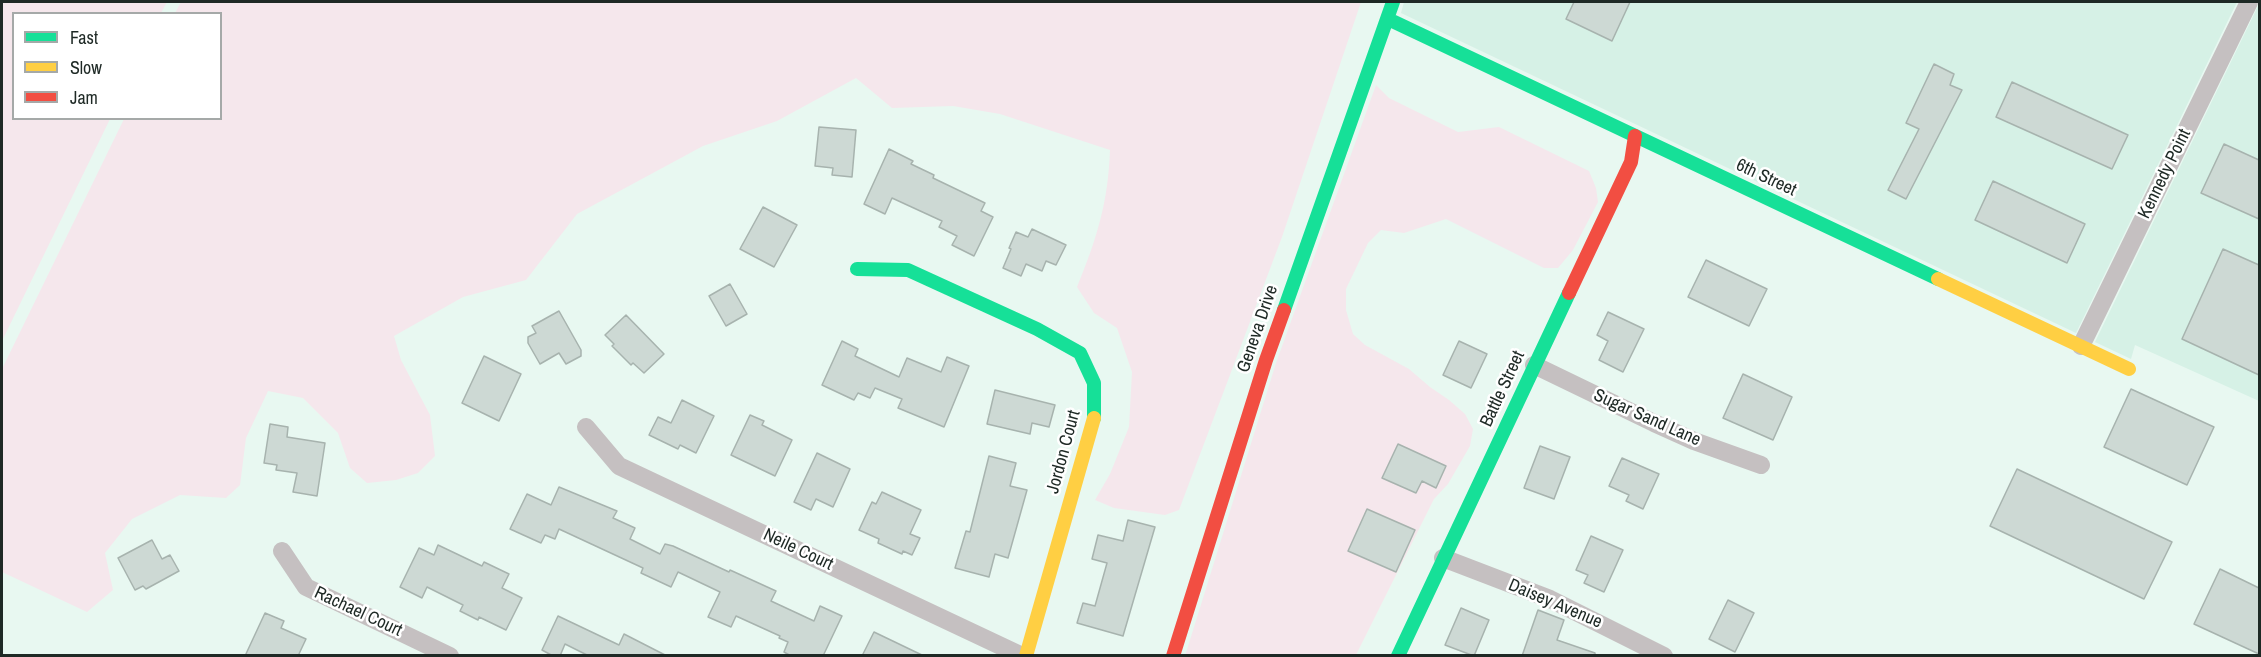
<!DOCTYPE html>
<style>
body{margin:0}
#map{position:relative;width:2261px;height:657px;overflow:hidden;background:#e8f8f1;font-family:"Archivo Narrow",sans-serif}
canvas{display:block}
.frame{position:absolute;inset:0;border:3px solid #1e2925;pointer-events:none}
.legend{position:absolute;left:12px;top:12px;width:210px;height:108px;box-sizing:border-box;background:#fff;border:2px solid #a5a9a8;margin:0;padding:8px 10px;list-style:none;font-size:18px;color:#1e2925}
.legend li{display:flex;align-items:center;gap:12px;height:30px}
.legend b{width:30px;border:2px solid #a5a9a8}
</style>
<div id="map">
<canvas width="2261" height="657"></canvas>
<div class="frame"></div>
<ul class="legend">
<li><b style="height:8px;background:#16e098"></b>Fast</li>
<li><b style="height:8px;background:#ffcf43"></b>Slow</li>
<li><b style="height:8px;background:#f24e42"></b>Jam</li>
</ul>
</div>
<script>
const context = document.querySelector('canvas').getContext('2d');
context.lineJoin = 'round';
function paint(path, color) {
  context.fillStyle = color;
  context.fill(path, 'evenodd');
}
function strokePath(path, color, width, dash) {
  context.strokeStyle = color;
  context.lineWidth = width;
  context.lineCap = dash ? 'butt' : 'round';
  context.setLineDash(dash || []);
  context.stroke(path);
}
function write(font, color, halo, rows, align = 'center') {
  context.font = font + ' "Archivo Narrow",sans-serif';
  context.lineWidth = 5;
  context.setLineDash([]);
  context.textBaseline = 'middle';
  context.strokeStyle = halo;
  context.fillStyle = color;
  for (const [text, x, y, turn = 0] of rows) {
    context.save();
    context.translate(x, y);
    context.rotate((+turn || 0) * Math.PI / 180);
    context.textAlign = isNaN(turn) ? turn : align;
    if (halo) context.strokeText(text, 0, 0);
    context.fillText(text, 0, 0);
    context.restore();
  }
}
paint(new Path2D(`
 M1404,2H2237L2076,333L1401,13Z
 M2259,4V401L2135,345L2131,359L2095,342Z`), '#d6f1e6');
paint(new Path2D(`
 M2,2H167L161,13L14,14V118L110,119L2,341Z
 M181,2H1361L1282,237L1179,510L1165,515L1114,508L1095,500L1110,474L1129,427L1132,372L1117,328L1094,313L1077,287C1097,238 1108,203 1110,150L1000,114L953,106L892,108L856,78L777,121L703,146L577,214L526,280L463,297L394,336L401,360L430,415L435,456L418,473L396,480L367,483L350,468L338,433L303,398L268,391L246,438L240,485L226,498L180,495L132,519L105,553L113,590L87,612L2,572V369L124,119L220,118V14L175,13Z
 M1376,85L1389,98L1458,132L1499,127L1589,171L1596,188L1598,202L1573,250L1558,268H1544L1446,219L1404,233L1381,230L1368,243L1346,289V310L1353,334L1365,345L1409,369L1430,387L1449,400L1465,414L1473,429L1470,446L1448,484L1434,499L1356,655L1185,656L1276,363Z`), '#f5e7ec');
const building = new Path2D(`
 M1574,2H1630L1612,41L1566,19Z
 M1934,64L1954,74L1950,85L1962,90L1906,199L1888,190L1919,129L1906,123Z
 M2012,82L2128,135L2112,169L1996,117Z
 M819,127L856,130L852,177L832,175L833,168L815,166Z
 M2224,144L2259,160V219L2201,193Z
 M889,149L913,161L911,164L934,175L933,178L985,203L981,211L993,217L974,256L952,245L957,236L939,227L942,221L892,198L885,214L864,204Z
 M1993,181L2085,224L2067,263L1975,220Z
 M763,207L797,225L774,267L740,249Z
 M1032,229L1066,245L1056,265L1046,261L1042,271L1026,264L1021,276L1003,268L1011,249L1009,248L1016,232L1028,237Z
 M2223,249L2259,265V375L2182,339Z
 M1706,260L1767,289L1749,326L1688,297Z
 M730,284L747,314L726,326L709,296Z
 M559,311L581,350V356L566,364L559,353L540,364L528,343V337L536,333L532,326Z
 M1608,312L1644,329L1623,372L1599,360L1608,341L1597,335Z
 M626,315L664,354L644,373L633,363L631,365L612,346L614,344L605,335Z
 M842,341L858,349L855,356L899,377L907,358L941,372L947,357L969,366L944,427L898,408L902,399L875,388L870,398L858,393L854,400L822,385Z
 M1459,341L1487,354L1471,388L1443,375Z
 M484,356L521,374L499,421L462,403Z
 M1743,374L1792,397L1773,440L1723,418Z
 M2131,389L2214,427L2187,485L2104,447Z
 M995,390L1055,405L1049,427L1032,423L1030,434L987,424Z
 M682,400L714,416L696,453L680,445L678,449L649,435L658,417L671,423Z
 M750,415L764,421L762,425L792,440L775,476L731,455Z
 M270,424L288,427L287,437L325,443L317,496L293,492L297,473L276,470L277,465L264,463Z
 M1398,444L1446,466L1436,488L1422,481L1416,493L1382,478Z
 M1540,446L1570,457L1554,499L1524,488Z
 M817,453L850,469L833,507L816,499L811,510L794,502Z
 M989,456L1016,463L1010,486L1027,490L1008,558L995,554L989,577L955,568L966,531L970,532Z
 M1622,458L1659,474L1643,509L1626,501L1629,495L1609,486Z
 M2017,469L2172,542L2144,599L1990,526Z
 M559,487L617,511L613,518L635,528L630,539L660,554L665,544L673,546L729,572L730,570L776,591L771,601L814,621L820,606L842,616L823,656H791L784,652L788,642L779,638L780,636L736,616L731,627L708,617L720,592L678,572L671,587L641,573L643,568L559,529L555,539L545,535L541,543L510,529L527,494L551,505Z
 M882,492L921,510L910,534L920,538L912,555L903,551L902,554L878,543L879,539L859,530L872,502L876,504Z
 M1367,509L1415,530L1396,572L1348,551Z
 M1128,520L1155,527L1123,636L1077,623L1083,603L1095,606L1107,563L1092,559L1098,535L1123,541Z
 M1591,536L1623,550L1604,592L1584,583L1588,575L1576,570Z
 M152,540L162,559L170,555L179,571L146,589L143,586L135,590L118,558Z
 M438,545L482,566L484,562L509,574L502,588L522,598L506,630L479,617L478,620L460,611L463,605L427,587L422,598L400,587L419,548L434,555Z
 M2220,569L2259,588V654L2194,624Z
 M1728,600L1754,613L1735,652L1709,639Z
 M1461,608L1489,620L1474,656L1445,645Z
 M1538,610L1564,620L1557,640L1595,653V656H1522Z
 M265,613L284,621L281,628L306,639L298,656H245Z
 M558,616L619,645L624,634L667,656H589L565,644L560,656H553L542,650Z
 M874,632L924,656H862Z`);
paint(building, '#cdd9d4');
strokePath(building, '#a7b3ae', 1.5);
strokePath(new Path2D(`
 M2081,346L2249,2
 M1534,365L1654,423L1694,441L1761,465
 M586,427L619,466L1022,656
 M282,551L306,587L450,656
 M1443,558L1550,599L1664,656`), '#c5c0c1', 18);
strokePath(new Path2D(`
 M1388,19L1938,279
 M857,269L908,270L1037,329L1080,353L1094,383V418
 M1284,310L1393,2
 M1398,656L1569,293`), '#16e098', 14);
strokePath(new Path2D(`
 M1938,279L2129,369
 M1026,656L1094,418`), '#ffcf43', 14);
strokePath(new Path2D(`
 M1569,293L1631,162L1635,136
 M1173,656L1266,360L1284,310`), '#f24e42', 14);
write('18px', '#1e2925', '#fff', [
 ["Kennedy Point",2165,174,-64],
 ["6th Street",1766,178,25],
 ["Geneva Drive",1258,329,-71],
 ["Battle Street",1503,389,-65],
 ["Sugar Sand Lane",1647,418,24],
 ["Jordon Court",1064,452,-75],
 ["Neile Court",798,550,25],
 ["Daisey Avenue",1555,604,23],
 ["Rachael Court",358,612,25]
]);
</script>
